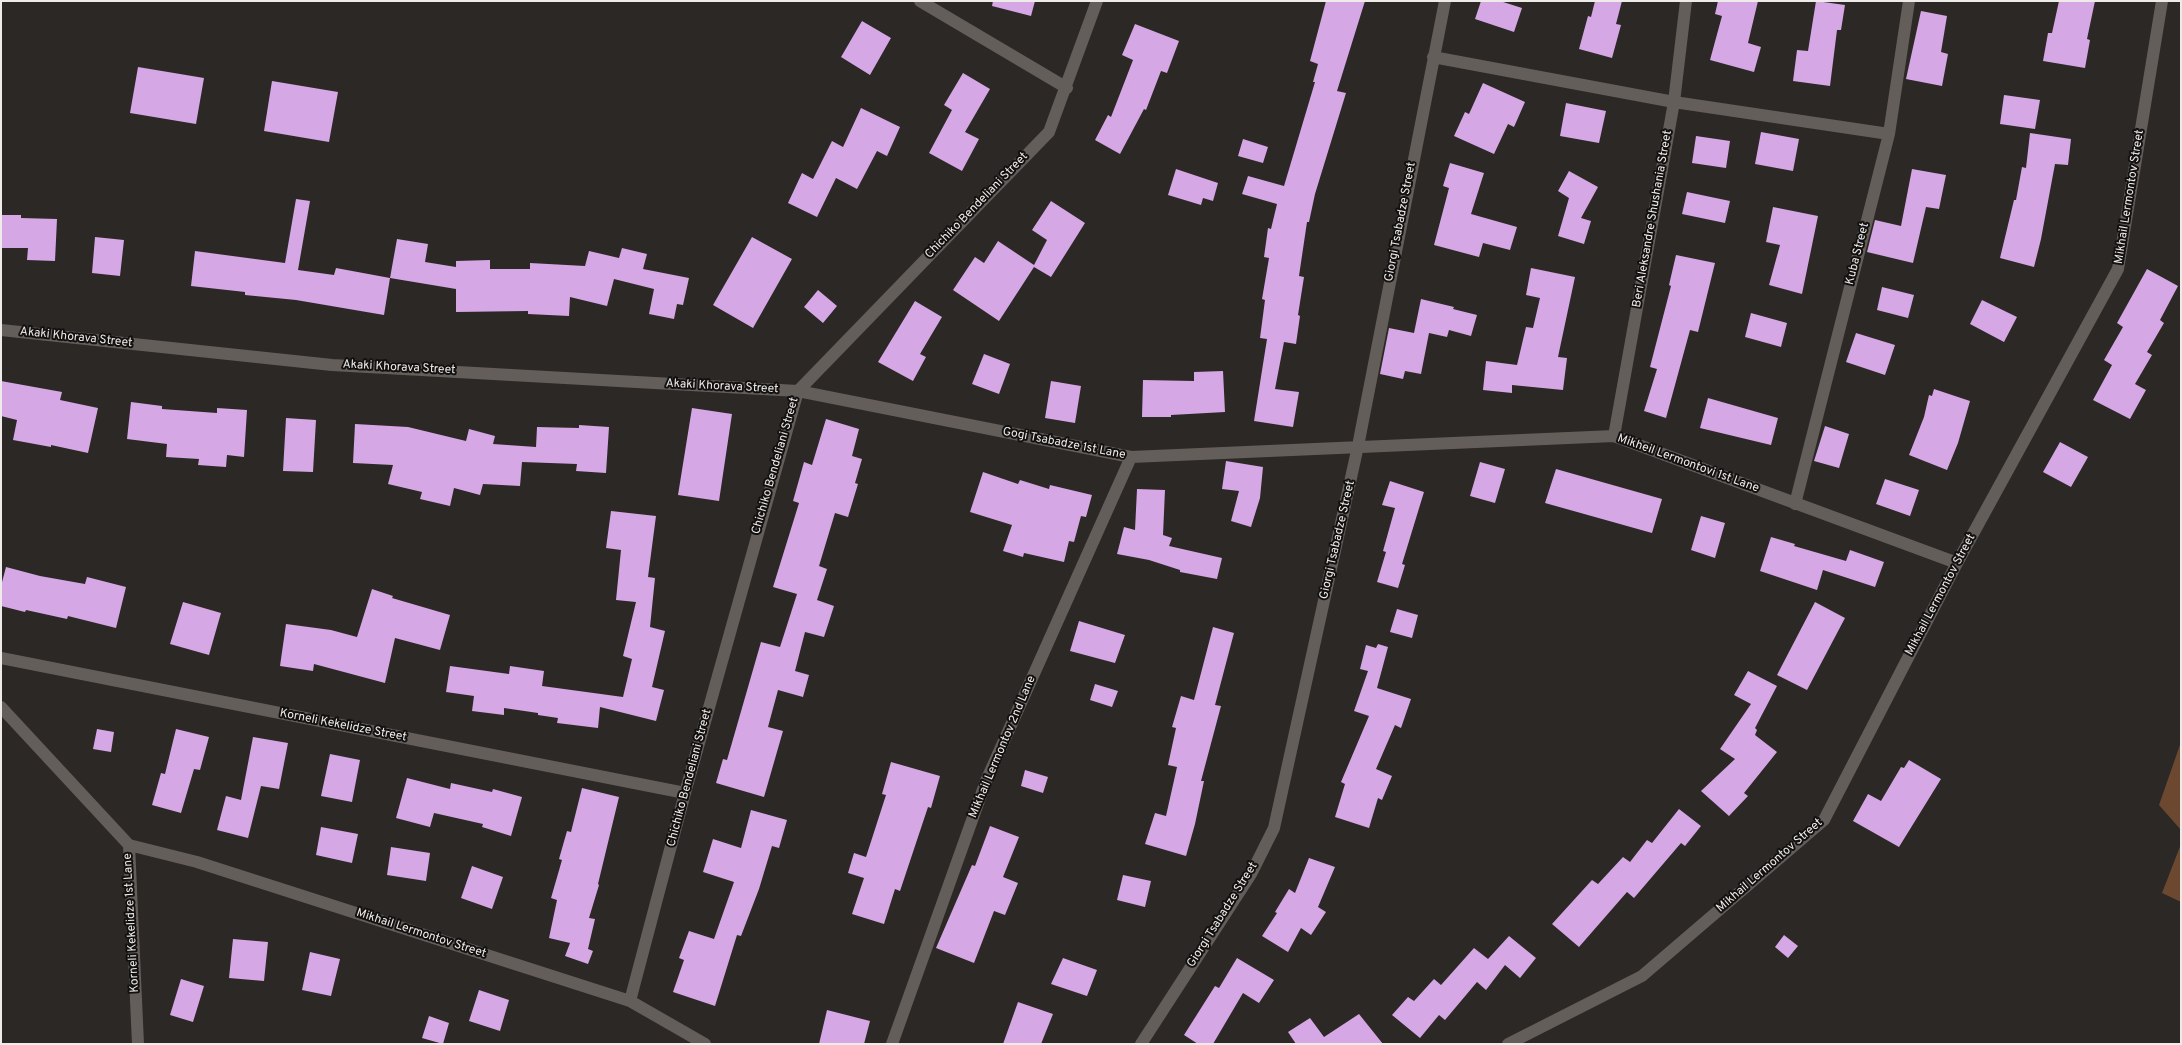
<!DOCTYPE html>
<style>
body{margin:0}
#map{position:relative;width:2182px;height:1045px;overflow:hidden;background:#2c2825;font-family:Overpass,sans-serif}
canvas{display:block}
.frame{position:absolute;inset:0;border:2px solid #eeebe9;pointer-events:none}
</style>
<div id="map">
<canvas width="2182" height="1045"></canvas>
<div class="frame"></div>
</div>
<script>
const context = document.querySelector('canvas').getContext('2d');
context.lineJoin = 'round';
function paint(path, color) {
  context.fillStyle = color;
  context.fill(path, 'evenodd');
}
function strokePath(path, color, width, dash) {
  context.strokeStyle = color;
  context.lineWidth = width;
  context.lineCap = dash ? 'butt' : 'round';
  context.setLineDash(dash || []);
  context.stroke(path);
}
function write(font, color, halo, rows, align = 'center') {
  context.font = font + ' Overpass,sans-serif';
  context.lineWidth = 4;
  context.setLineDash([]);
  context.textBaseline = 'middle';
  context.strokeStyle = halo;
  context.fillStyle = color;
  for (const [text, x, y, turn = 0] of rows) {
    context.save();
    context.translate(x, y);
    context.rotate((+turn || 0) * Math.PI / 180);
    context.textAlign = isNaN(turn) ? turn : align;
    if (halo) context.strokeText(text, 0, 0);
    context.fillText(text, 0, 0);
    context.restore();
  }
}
paint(new Path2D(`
 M2181,742V830L2159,805Z
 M2181,844V902L2162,893Z`), '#6c4831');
paint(new Path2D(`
 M993,1H1035L1031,16L992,6Z
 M1326,1H1365L1337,91L1346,93L1315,194L1309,222H1307L1299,276L1304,277L1298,315L1300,316L1296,344L1284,342L1275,389L1299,392L1293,427L1254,421L1267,339L1260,338L1265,300L1262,299L1269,258L1264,257L1268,228L1271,229L1277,204L1242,194L1248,176L1284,186L1315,82H1313L1318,64L1310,61Z
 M1481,1H1500L1522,8L1514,32L1475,19Z
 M1595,1H1622L1616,24L1621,25L1612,58L1579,49L1588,16L1591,17Z
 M1718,1H1758L1748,43L1761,47L1754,72L1710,60L1722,16L1715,14Z
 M1816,1L1845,5L1841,30H1837L1830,86L1793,81L1797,50L1808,51Z
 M2059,1H2095L2087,39L2090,40L2085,68L2043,61L2048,33H2052Z
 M1921,11L1947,16L1941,52L1948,54L1942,86L1906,79Z
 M862,21L891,38L870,75L841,57Z
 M1135,24L1179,41L1167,73L1161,71L1146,110L1144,109L1120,154L1095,140L1108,115L1111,117L1133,60L1122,55Z
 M138,67L204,78L196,124L130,113Z
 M963,73L990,89L965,132L979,139L962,171L929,153L952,110L944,105Z
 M272,81L338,92L329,142L264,131Z
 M1483,83L1525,102L1514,127L1508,124L1494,154L1454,136L1465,112L1469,114Z
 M2004,95L2040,100L2035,129L2000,124Z
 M1566,103L1606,111L1599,143L1560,136Z
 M861,108L900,127L887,156L877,151L857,189L836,178L817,217L788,203L802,173L813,179L832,141L843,147Z
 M1761,132L1799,139L1793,171L1755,164Z
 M2030,133L2071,139L2068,165L2055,164L2041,239L2034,267L2000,258L2014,200H2016L2022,167L2026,168Z
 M1696,136L1730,141L1726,168L1692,163Z
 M1243,139L1268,147L1263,163L1238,156Z
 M1450,163L1484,173L1471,214L1517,227L1510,250L1483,243L1479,257L1434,245L1449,188L1443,186Z
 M1176,169L1218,183L1213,201L1203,198L1201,205L1168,195Z
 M1912,169L1946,175L1939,209L1926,207L1913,263L1867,252L1875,220L1901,226Z
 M1569,171L1598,187L1581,218L1591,221L1584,244L1558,236L1569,198L1558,191Z
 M1687,192L1730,201L1725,223L1682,214Z
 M296,199L310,201L298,270L334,275L336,268L390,278L384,315L296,300L245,295V292L191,286L195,251L285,263Z
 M1051,201L1085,223L1051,277L1034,267L999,321L953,290L975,257L984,263L998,241L1034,265L1047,240L1032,230Z
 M1773,207L1818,216L1802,294L1769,285L1780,245L1766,242Z
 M1,215H21V218L57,219L55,261L27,260L28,248H1Z
 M95,237L124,240L120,276L92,273Z
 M752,237L792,259L753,328L713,305Z
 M397,239L428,244L425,262L456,267V261L490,260V269H530V263L585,266L589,251L619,258L622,248L647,254L643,269L689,278L683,305L677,304L674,319L649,314L654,289L614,279L607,306L570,297L569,316L528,314V311L456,312V289L390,278Z
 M1676,255L1715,263L1698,332L1690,330L1666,418L1644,411L1657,369L1650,367L1671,286L1669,285Z
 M1531,268L1575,277L1558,357L1567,358L1563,390L1512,385V393L1483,390L1486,361L1517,365L1526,327L1533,328L1540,298L1526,295Z
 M2147,269L2178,286L2160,320L2164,323L2147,352L2152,355L2135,384L2146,390L2130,419L2093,400L2112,365L2104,360L2123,327L2117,323Z
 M1882,287L1914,295L1908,318L1877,310Z
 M818,290L837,306L823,323L804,307Z
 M1421,299L1454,307L1453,309L1477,315L1471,336L1449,330L1447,337L1429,333L1421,374L1405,371L1403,379L1380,374L1389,328L1414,333Z
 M1982,300L2017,317L2004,342L1970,324Z
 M915,301L942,317L920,354L926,357L913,381L878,362Z
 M1751,313L1787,323L1781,347L1745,337Z
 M1856,333L1895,345L1885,375L1846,362Z
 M984,354L1010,364L999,394L972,384Z
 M1223,371L1225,412L1171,415V417H1142L1143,380L1194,381V372Z
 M1,381L62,392L60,400L98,408L88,453L51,445V447L13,440L17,420L1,416Z
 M1051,381L1081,386L1075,423L1045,418Z
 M1934,389L1970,401L1958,443L1947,470L1909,455L1924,417L1929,395L1932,396Z
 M1708,398L1778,418L1771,445L1700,428Z
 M131,402L162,406V409L217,413V408L247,410L244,457L227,455L226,467L198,465L199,459L166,457L167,444L127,439Z
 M692,408L732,414L719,501L678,495Z
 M286,418L316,420L313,472L283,471Z
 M826,419L859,429L852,456L862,459L855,483L858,484L848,517L835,513L819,566L827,569L817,600L834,606L824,637L805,632L795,671L809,675L803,697L778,690L768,727L783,731L764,797L716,783L723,759L727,760L761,642L780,647L797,594L773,587L799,503L793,501L804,462L812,465Z
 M355,424L408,427L466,441L469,429L495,436L493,444L536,447L537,427L579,428V425L609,427L606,473L576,471L577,464L522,462L520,486L483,484L480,495L454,488L450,506L420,499L422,492L388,484L393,465L353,463Z
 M1825,426L1849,434L1839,468L1814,461Z
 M2060,442L2088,457L2071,487L2043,472Z
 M1226,461L1263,467L1260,498L1251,527L1231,521L1239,491L1222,489Z
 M1480,462L1505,469L1495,503L1470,496Z
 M1556,469L1662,499L1652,533L1545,503Z
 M983,472L1018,484L1020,480L1049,489L1050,485L1092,495L1086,517L1081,516L1074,542L1069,541L1064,562L1024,553L1023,557L1003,551L1012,525L970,512Z
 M1885,479L1919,490L1910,516L1876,504Z
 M1390,481L1424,492L1402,564L1405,565L1398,588L1377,582L1386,552L1383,551L1395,508L1382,505Z
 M1137,489L1165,490L1163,535L1172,538L1169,546L1222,558L1217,579L1180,572V570L1149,560L1117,554L1124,527L1135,530Z
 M611,511L656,516L648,577L655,578L650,627L665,631L652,687L664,690L656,721L600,707L598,728L557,723L558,718L538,715V713L504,708V715L472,711L474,696L446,692L450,666L509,674L510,666L544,671L542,686L623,697L632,659L623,656L636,602L616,600L621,550L606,548Z
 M1701,516L1725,523L1715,558L1691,550Z
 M1771,537L1795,544L1794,546L1846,561L1850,550L1884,562L1875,587L1823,570L1817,590L1760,571Z
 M6,567L40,576L85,584L87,577L126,587L116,628L68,616L67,619L26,610L25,612L1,606V586Z
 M372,589L393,596L392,598L450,615L440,650L395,638L385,683L314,664L313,671L280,666L286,624L331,630L357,637Z
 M183,602L221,613L209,655L170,644Z
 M1815,602L1845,618L1807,690L1777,675Z
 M1397,609L1418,615L1412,638L1390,632Z
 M1079,621L1125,635L1115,663L1070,651Z
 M1213,627L1234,633L1215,705L1221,706L1201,781H1204L1195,824L1186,856L1145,844L1155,813L1166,816L1177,767L1168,765L1176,728L1172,727L1181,696L1194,700Z
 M1378,644L1388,647L1377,688L1411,699L1401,728L1395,725L1376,769L1392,776L1382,800L1378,798L1369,828L1335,817L1345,784L1341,782L1369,716L1354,711L1368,671L1360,669L1366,645L1376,648Z
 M1748,671L1777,686L1755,728L1757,730L1755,735L1777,752L1744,793L1748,796L1729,816L1701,791L1735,759L1720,749L1751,704L1734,695Z
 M1095,684L1118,691L1112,707L1090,700Z
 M97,729L114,732L111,752L93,749Z
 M176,729L209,737L200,770L194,769L181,813L152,805L161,773L165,774Z
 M253,737L288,743L279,789L261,786L248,838L217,830L226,796L241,800Z
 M330,754L360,760L352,802L321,796Z
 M1909,760L1941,779L1899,847L1853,821L1868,794L1881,801L1901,767L1904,768Z
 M891,762L940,776L931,808L928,807L900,891L895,889L884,924L852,914L864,878L848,873L854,853L866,857L886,795L882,794Z
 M1025,770L1048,777L1043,793L1021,786Z
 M407,778L450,789L451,783L492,792L493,789L522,797L511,836L482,827L483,824L434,813L430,827L396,818Z
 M582,788L619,797L598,884L599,885L589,918L595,919L588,949L593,951L588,964L565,956L570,943L549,938L557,900L551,898L562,860L559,859L567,831L571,832Z
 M1679,809L1701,826L1685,846L1681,843L1634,898L1627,892L1579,947L1552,924L1592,880L1598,884L1623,857L1630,862L1647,840L1652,843Z
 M751,810L787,820L779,848L772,846L759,889L741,936L737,935L715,1006L673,992L684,960L679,958L689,931L714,939L734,882L703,872L713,839L741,848Z
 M990,826L1019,837L1003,877L1018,883L1005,915L994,911L974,963L936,948L972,865L975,866Z
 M321,827L358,834L352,863L316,855Z
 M391,847L430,853L426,881L387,875Z
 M1309,858L1335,867L1318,907L1326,912L1311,935L1301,928L1288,952L1262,936L1277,913L1275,912L1289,889L1295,893Z
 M472,866L503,877L492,909L461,898Z
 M1123,875L1151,881L1145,907L1117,900Z
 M1784,935L1798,946L1788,958L1775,947Z
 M1509,936L1536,958L1520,978L1505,965L1486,990L1477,982L1445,1020L1439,1015L1420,1038L1392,1015L1408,997L1414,1001L1434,979L1441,985L1474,948L1488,959Z
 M233,939L268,942L264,981L229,978Z
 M310,952L340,959L331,996L302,990Z
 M1063,958L1097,970L1087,996L1051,984Z
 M1237,958L1274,980L1259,1003L1243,993L1213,1044H1198L1184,1035L1215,986L1219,988Z
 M181,979L204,986L193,1022L170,1015Z
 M479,990L509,1000L500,1031L469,1021Z
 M1018,1002L1053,1014L1041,1044H1003Z
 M827,1010L870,1021L864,1044H819Z
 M1359,1014L1383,1044H1296L1288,1032L1310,1018L1324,1037Z
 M429,1016L449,1023L443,1044L422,1038Z`), '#d5a7e5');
strokePath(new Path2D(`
 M920,1L1067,88
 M1433,57L1674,102L1889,134
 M1,330L332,365L798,391L1131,457L1614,436L1957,563
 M1614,436L1674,102L1686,1
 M1795,504L1889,134L1909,1
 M1,658L685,793
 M1,707L129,845L138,1044
 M129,845L197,862L630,1001L705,1044
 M630,1001L685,793L798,391L1049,132L1097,1
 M892,1044L986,781L1131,457
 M1141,1044L1251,874L1274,828L1358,446L1445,1
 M1508,1044L1642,976L1824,820L1957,563L2118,269L2162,1`), '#645e5b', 12);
write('12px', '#eeebe9', '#131110', [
 ["Mikhail Lermontov Street",2130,197,-81],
 ["Chichiko Bendeliani Street",977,206,-46],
 ["Beri Aleksandre Shushania Street",1653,219,-80],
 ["Giorgi Tsabadze Street",1401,222,-79],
 ["Kuba Street",1858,254,-76],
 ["Akaki Khorava Street",76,338,6],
 ["Akaki Khorava Street",399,368,3],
 ["Akaki Khorava Street",722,387,3],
 ["Gogi Tsabadze 1st Lane",1064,444,11],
 ["Mikheil Lermontovi 1st Lane",1688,464,20],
 ["Chichiko Bendeliani Street",776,466,-74],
 ["Giorgi Tsabadze Street",1338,540,-77],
 ["Mikhail Lermontov Street",1941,595,-62],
 ["Korneli Kekelidze Street",343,726,11],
 ["Mikhail Lermontov 2nd Lane",1003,747,-67],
 ["Chichiko Bendeliani Street",690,778,-75],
 ["Mikhail Lermontov Street",1770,866,-41],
 ["Giorgi Tsabadze Street",1223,915,-58],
 ["Korneli Kekelidze 1st Lane",132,923,-93],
 ["Mikhail Lermontov Street",421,934,18]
]);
</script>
